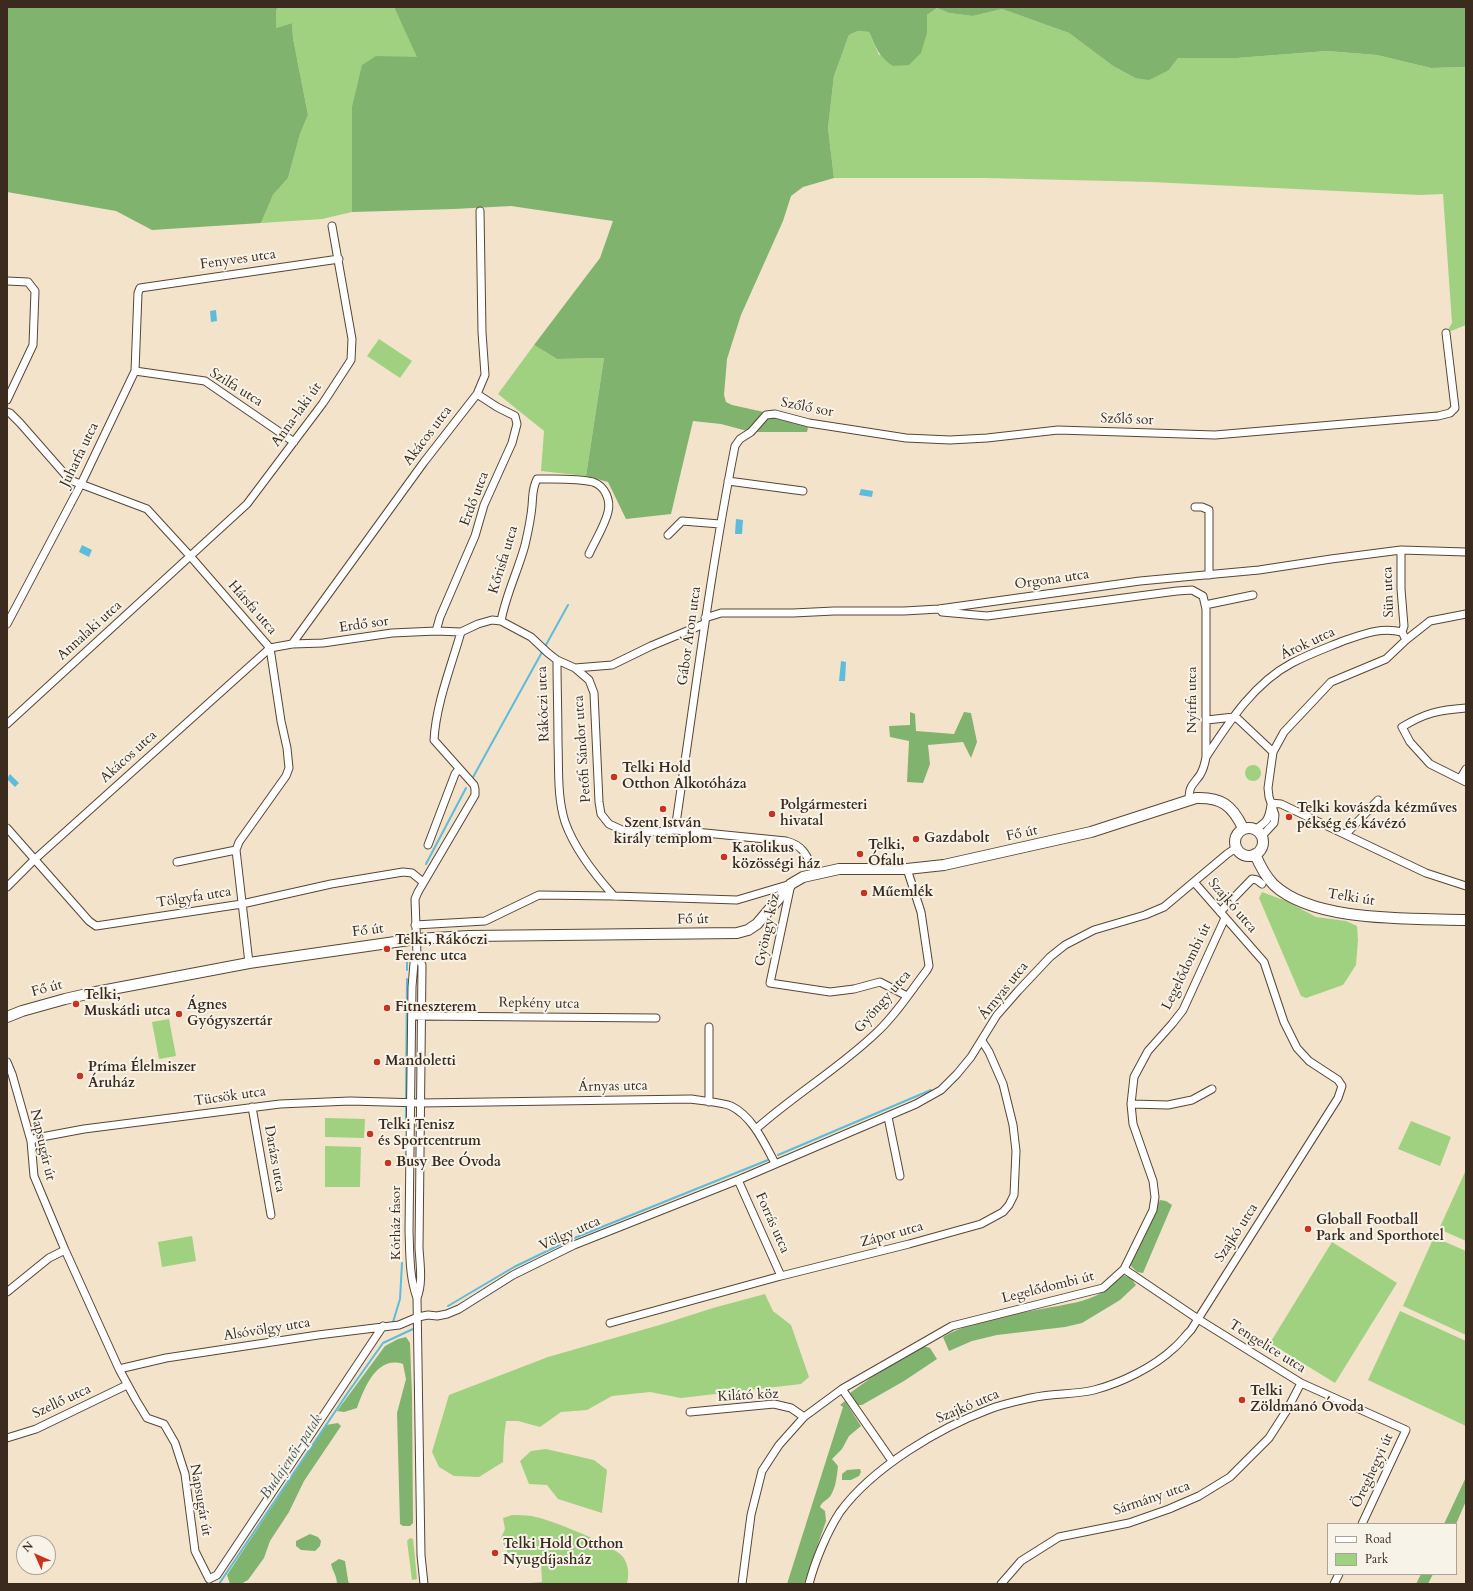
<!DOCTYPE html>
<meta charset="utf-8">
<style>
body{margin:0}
#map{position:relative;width:1473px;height:1591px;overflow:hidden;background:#f3e3ca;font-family:Cardo,serif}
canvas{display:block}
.frame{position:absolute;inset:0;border:8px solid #3b2a1e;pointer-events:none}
.legend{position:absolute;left:1327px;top:1523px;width:130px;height:52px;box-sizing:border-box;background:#f7f3e8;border:1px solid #aca397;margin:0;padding:5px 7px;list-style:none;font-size:12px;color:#3b2a1e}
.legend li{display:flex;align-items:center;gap:8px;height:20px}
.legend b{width:20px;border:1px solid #aca397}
.north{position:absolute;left:16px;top:1535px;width:40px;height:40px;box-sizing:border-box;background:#f7f3e8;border:1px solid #aca397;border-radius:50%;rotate:315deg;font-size:11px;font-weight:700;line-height:16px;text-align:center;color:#3b2a1e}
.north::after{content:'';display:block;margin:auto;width:14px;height:18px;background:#c8321e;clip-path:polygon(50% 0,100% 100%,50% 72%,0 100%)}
</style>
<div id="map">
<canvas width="1473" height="1591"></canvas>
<div class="frame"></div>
<ul class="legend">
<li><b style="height:5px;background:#fff"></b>Road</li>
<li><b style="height:11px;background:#a0d180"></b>Park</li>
</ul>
<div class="north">N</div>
</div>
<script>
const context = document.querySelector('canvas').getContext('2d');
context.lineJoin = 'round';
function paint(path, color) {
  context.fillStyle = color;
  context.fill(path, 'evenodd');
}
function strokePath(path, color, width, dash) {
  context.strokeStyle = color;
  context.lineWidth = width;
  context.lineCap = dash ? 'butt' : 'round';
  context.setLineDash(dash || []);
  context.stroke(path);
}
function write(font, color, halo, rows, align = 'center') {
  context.font = font + ' Cardo,serif';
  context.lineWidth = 4;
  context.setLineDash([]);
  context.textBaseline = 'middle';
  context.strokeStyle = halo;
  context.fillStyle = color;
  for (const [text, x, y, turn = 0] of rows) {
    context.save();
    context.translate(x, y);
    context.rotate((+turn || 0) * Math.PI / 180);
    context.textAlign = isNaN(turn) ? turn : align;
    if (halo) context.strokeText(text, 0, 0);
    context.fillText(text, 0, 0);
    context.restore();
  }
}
paint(new Path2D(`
 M278,7H394L418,57L352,107V212L322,219L261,223L273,195L288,178L300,134L308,115L293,38L292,23L276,28V11Z
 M937,8L949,13L973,16L1002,9L1069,33L1113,66L1135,78L1169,70L1178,58H1237L1327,51L1377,55L1431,68L1466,67V325L1446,333L1452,323L1443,194L1420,195L1151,182L985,178H834L828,128L834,76L849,35L858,31L869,32L879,55L927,33V15Z
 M379,339L412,361L400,378L367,356Z
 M534,345L557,359L604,358L586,476L541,471L544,431L498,394Z
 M1245 773a8 8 0 1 1 16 0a8 8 0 1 1-16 0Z
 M1262,892L1286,901L1316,917L1346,921L1357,926L1358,940L1356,965L1343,985L1306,998L1301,996L1259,898Z
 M169,1019L176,1056L159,1059L152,1022Z
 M325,1118L365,1119L364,1138L325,1137Z
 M1411,1121L1451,1137L1440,1166L1398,1149Z
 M325,1146L361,1147L360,1187H325Z
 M1466,1170V1241L1439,1229Z
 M192,1236L196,1261L162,1267L158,1242Z
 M1434,1237L1466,1251V1335L1403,1306Z
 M1332,1242L1397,1283L1335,1383L1270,1343Z
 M765,1294L773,1311L791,1325L809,1377L801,1384L681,1398L650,1392L612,1396L587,1410L561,1412L540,1427L518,1421H506L504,1437L503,1462L479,1477L454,1476L439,1467L432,1452L449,1395L548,1357L663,1324L713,1308Z
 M1400,1311L1466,1341V1426L1368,1380Z
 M546,1449L594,1460L607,1470L602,1513L558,1499L547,1485L529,1484L520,1461L531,1451Z
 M512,1515C518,1515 525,1515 531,1516C547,1518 615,1545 623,1557C629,1566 629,1574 627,1584H517L542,1582L541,1562L512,1563L501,1538L505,1529L503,1518Z
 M410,1538L413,1539L417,1579L412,1580L407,1541Z`), '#a0d180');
paint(new Path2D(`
 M7,7H278L276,11V28L292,23L293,38L308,115L300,134L288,178L273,195L261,223L152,230L116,211L7,192Z
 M394,7H1466V67L1431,68L1377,55L1327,51L1237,58H1178L1169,70L1149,80L1135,78L1113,66L1069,33L1002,9L973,16L949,13L937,8L927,15V33L921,53L909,65L893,66C878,56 876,47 869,32L858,31L849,35L834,76L828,128L834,178L803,187L791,196L783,221L741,315L727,359L724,395L726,402L732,405L764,412L766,415L809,423L807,432H751L721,424L693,421L671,514L626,519L608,482L586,476L604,358L557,359L534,345L600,258L613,221L511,206L454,209L352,212V107L362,65L376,56L417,57Z
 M910,712L915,714L916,731L954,734L964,712L971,713L977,742L971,758L963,742L928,745L930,764L923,783L907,782L909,741L890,737L889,726L910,725Z
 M1160,1200L1166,1201L1172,1205L1143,1273L1137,1272L1130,1265Z
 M1123,1275L1131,1278L1136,1285L1120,1300L1082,1323L1065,1327L997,1335L972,1341L949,1351L943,1337C974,1319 1017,1314 1052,1307C1065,1305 1087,1301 1099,1294C1107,1289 1115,1282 1123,1275Z
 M406,1337L410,1343L412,1395L413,1523L410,1526H403L400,1524L397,1413L406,1379L403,1364C377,1355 364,1388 357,1408L344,1412L337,1411L385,1346L398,1339Z
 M923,1346L930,1348L937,1359L904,1381L862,1405H856L850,1393L872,1377Z
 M845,1401L861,1426L849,1436L842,1449L832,1459L838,1466C837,1475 836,1487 831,1495C828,1500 822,1501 820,1507L825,1511L826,1521L804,1584H787L843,1407L840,1405Z
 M338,1423L341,1426L304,1481L289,1512L270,1541L264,1558L248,1580L241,1584H230L227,1575L326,1425Z
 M860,1469L861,1472L859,1476L851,1480H842V1474L847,1470Z
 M1466,1477V1501L1456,1524H1444Z
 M310,1534L318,1537L321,1541L320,1546L315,1551L301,1550L296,1546V1541Z
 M339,1559L345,1561L348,1580L349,1584H337C337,1576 333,1572 331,1564Z
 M1421,1574H1433L1428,1584H1416Z`), '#80b36e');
paint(new Path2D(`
 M216,310L217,321L211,322L210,311Z
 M861,489L873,491L872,497L859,495Z
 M736,519L743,520L742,534H735Z
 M82,545L92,550L89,557L79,552Z
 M841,661L846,662L845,681H839Z
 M10,774L19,783L15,787L7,779Z`), '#5dbcdb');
strokePath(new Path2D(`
 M472,779L568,605
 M426,864L466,788
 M407,970V952
 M406,1098L407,979
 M406,1120V1106
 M778,1155L931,1090
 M448,1306L514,1267L572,1239L768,1160
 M393,1322L400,1299L402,1263
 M219,1584L349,1391L383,1343L413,1329`), '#5dbcdb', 2);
const minor = new Path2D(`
 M7,281L28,282L35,291L33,345L7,400
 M135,371L205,381L294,442
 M7,412L10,413L20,423L70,480L147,509L191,557L270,648L281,721L287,748L289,768L286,776L239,842L236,850L249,963
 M728,481L803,491
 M1195,507H1202L1209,510V575
 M668,535L682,521L720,524
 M1401,550V589L1404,626L1402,632
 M1205,605L1253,595
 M940,609L942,612L987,616L1177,591L1192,590L1203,596L1206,609V757C1205,763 1203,770 1200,775C1192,786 1189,786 1189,800
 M705,618L721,613H793L834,611H904L939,609L1140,581L1259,570L1331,559L1401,550L1466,552
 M501,621C506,594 518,571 525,545C528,532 531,518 532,506C533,495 532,489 537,479C553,479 578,478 593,482C605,486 611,500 608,512C605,525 595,541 589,554
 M7,624L81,484L135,371L138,293L140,288L339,259
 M436,631L440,617L475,536L484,505L512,443L517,424L515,416L497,407L477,394
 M292,644L424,462L477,394L485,375L482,332L480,211
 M270,648L292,644L323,643L392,633L436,631L461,632
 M557,660C557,687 558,715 558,743C559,769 557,797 565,822C575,850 594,874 614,896
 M575,668L589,680L594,693L599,802L601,814L609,824L622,830L636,832H656L675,830L786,841C805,846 807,857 815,873
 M1466,708C1439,710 1425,713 1402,727L1410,742L1430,764L1466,782
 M1207,720L1234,717L1238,719L1273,752
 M7,724L247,504L323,403L351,360L352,339L332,226
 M1206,757C1229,722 1254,683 1292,663C1309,654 1326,648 1343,641C1364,634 1380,627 1402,632L1406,640
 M1460,779L1466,769
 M1271,803L1281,804L1426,873L1466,886
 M7,828L89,921L96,926L242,904L331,884L403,872L412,873L423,882
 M1256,829C1267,822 1269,819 1271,805
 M675,830C694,702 710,573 735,446L740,439L751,432L766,415L775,414L809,423L906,438L950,440L987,438L1058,430L1215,435L1438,416L1450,413L1455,408L1446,333
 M1346,834L1378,800
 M1262,836L1274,823L1275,815L1269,797L1268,788L1273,752L1284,732L1331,682L1386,659L1406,640L1430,621L1466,614
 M428,845L455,774L459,769
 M177,862L236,850
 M7,887L34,860L270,648
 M1220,912L1252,879L1257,880L1262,884
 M415,925L485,921L539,895L614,896L737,900L791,884L770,983L830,992L854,989L880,982L907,996
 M417,955L414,963L412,987L409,1231C410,1254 409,1276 417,1298L421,1555L424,1584
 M416,1016L656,1018
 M709,1027V1102
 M7,1062L12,1074L31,1141L34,1176L65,1250L119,1369L136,1400L147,1418L164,1424L175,1443L185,1474L195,1551L209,1579L217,1575L383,1326
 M1131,1104L1168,1105L1192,1100L1212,1089
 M252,1107L271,1215
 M888,1117L900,1176
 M756,1129C794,1095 838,1069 875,1034C895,1016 910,992 927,970L929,966L921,912L907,869
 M31,1141L36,1138L84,1129L280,1104L350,1101L421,1103L691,1099C701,1101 722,1102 731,1106C753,1117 764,1143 775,1163
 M738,1180L781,1276
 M1124,1269L1198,1319L1301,1383L1406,1430L1362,1524
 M7,1292L49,1258L65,1250
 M417,1298C423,1283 420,1264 419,1248L422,965L417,955L415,899L418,892L475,795V789L474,785L434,740C436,704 451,667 461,632L478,624L492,620L501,621L531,637L548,653L557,660L575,668L612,665L651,646L704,624
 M610,1323L781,1276L909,1244L981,1224L1003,1212L1009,1205L1014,1195L1016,1151L1013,1125L1003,1084L989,1052L982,1041
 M119,1369L166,1358L318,1335L399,1325L418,1317L428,1315L437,1316L447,1314L459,1309L513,1275L574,1245L738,1180L916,1104L941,1090L957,1074L971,1057L997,1015L1018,991L1050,957L1065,945L1094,930L1145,915L1164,907L1227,854L1236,848
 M842,1389L892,1461
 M690,1412L774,1404L791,1408L804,1417
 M7,1438L36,1429L127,1385
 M742,1584L751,1515L762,1471L779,1445L804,1417L842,1389L952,1326L1103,1288L1124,1269L1153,1210L1155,1197L1153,1181L1133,1124L1131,1104L1134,1077L1148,1051L1172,1024L1183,1010L1225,918
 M809,1584C815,1561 827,1532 840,1512C873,1467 939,1428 990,1409C1003,1404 1018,1401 1031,1398C1052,1393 1074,1395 1094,1390C1121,1383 1154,1367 1174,1348C1180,1343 1185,1336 1191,1330L1338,1098L1342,1086L1338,1080L1309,1061L1297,1048L1284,1022L1264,962L1194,882
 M1001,1584L1021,1561L1059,1537L1129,1523L1169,1509L1199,1496L1230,1477L1269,1438L1287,1410L1301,1383
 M1334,1584L1339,1574`);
const secondary = new Path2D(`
 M1235 842a14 14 0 1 1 28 0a14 14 0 1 1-28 0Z
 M1255,854C1260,866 1265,876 1274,885C1315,923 1412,918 1466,920
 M7,1017L22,1011L65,999L96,992L249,963L416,939L469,936L737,933L748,930L757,924L791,884L803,877L839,869H907L944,865L1091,832L1196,798C1221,797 1232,805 1243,828`);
strokePath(minor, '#574638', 9);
strokePath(secondary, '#574638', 12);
strokePath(minor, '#fff', 7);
strokePath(secondary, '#fff', 10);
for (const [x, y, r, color] of [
 [614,777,4,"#c8321e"],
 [663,809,4,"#c8321e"],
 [772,814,4,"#c8321e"],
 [1289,817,4,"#c8321e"],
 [916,839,4,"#c8321e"],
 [860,854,4,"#c8321e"],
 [724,857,4,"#c8321e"],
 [864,893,4,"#c8321e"],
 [387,949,4,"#c8321e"],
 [76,1004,4,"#c8321e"],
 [387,1008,4,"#c8321e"],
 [179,1014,4,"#c8321e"],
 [377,1062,4,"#c8321e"],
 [80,1076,4,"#c8321e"],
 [370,1134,4,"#c8321e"],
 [388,1163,4,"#c8321e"],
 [1308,1229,4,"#c8321e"],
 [1242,1400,4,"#c8321e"],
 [495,1553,4,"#c8321e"]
]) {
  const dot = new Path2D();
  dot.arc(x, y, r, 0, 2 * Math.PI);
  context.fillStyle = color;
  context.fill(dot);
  strokePath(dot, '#f7f3e8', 1.5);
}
write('14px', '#3b2a1e', '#f7f3e8', [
 ["Fenyves utca",238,260,-8],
 ["Szilfa utca",236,388,32],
 ["Szőlő sor",807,408,11],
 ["Anna-laki út",297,415,-54],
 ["Szőlő sor",1127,420,2],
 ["Akácos utca",428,436,-53],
 ["Juharfa utca",80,455,-64],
 ["Erdő utca",475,499,-69],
 ["Kőrisfa utca",504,560,-73],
 ["Orgona utca",1052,580,-8],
 ["Sün utca",1389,592,-92],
 ["Hársfa utca",252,608,49],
 ["Erdő sor",364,625,-8],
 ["Annalaki utca",90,631,-42],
 ["Gábor Áron utca",690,636,-82],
 ["Árok utca",1308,644,-25],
 ["Nyírfa utca",1193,700,-90],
 ["Rákóczi utca",544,704,-92],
 ["Petőfi Sándor utca",583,749,-94],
 ["Akácos utca",129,757,-42],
 ["Fő út",1022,834,-12],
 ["Tölgyfa utca",194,898,-9],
 ["Telki út",1351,898,9],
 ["Szajkó utca",1232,906,49],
 ["Fő út",693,920,-1],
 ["Gyöngy köz",768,930,-78],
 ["Fő út",368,931,-7],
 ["Legelődombi út",1187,967,-64],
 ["Fő út",47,989,-15],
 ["Árnyas utca",1004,991,-51],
 ["Gyöngy utca",883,1002,-49],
 ["Repkény utca",539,1004,1],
 ["Árnyas utca",613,1087,-1],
 ["Tücsök utca",230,1097,-8],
 ["Napsugár út",42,1145,77],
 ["Darázs utca",274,1159,80],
 ["Kórház fasor",397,1223,-90],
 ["Forrás utca",772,1223,66],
 ["Szajkó utca",1237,1233,-57],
 ["Völgy utca",570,1234,-24],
 ["Zápor utca",892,1235,-15],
 ["Legelődombi út",1048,1288,-14],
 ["Alsóvölgy utca",267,1330,-9],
 ["Tengelice utca",1267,1347,32],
 ["Kilátó köz",748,1396,-3],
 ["Szellő utca",62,1402,-25],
 ["Szajkó utca",968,1407,-23],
 ["Öreghegyi út",1373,1471,-65],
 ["Sármány utca",1152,1499,-19],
 ["Napsugár út",200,1500,80]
]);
write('bold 14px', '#3b2a1e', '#f7f3e8', [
 ["Telki Hold",622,769],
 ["Otthon Alkotóháza",622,785],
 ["Polgármesteri",780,806],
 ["hivatal",780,822],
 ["Telki kovászda kézműves",1297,809],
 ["pékség és kávézó",1297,825],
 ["Szent István",663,824,"center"],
 ["király templom",663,840,"center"],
 ["Gazdabolt",924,839],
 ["Telki,",868,846],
 ["Ófalu",868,862],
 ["Katolikus",732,849],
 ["közösségi ház",732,865],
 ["Műemlék",872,893],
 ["Telki, Rákóczi",395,941],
 ["Ferenc utca",395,957],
 ["Telki,",84,996],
 ["Muskátli utca",84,1012],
 ["Ágnes",187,1006],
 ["Gyógyszertár",187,1022],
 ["Fitneszterem",395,1008],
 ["Mandoletti",385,1062],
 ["Príma Élelmiszer",88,1068],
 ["Áruház",88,1084],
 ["Telki Tenisz",378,1126],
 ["és Sportcentrum",378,1142],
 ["Busy Bee Óvoda",396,1163],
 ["Globall Football",1316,1221],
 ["Park and Sporthotel",1316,1237],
 ["Telki",1250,1392],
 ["Zöldmanó Óvoda",1250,1408],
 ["Telki Hold Otthon",503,1545],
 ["Nyugdíjasház",503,1561]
], 'left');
write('italic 15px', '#455657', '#f7f3e8', [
 ["Budajenői-patak",292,1457,-56]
]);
</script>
